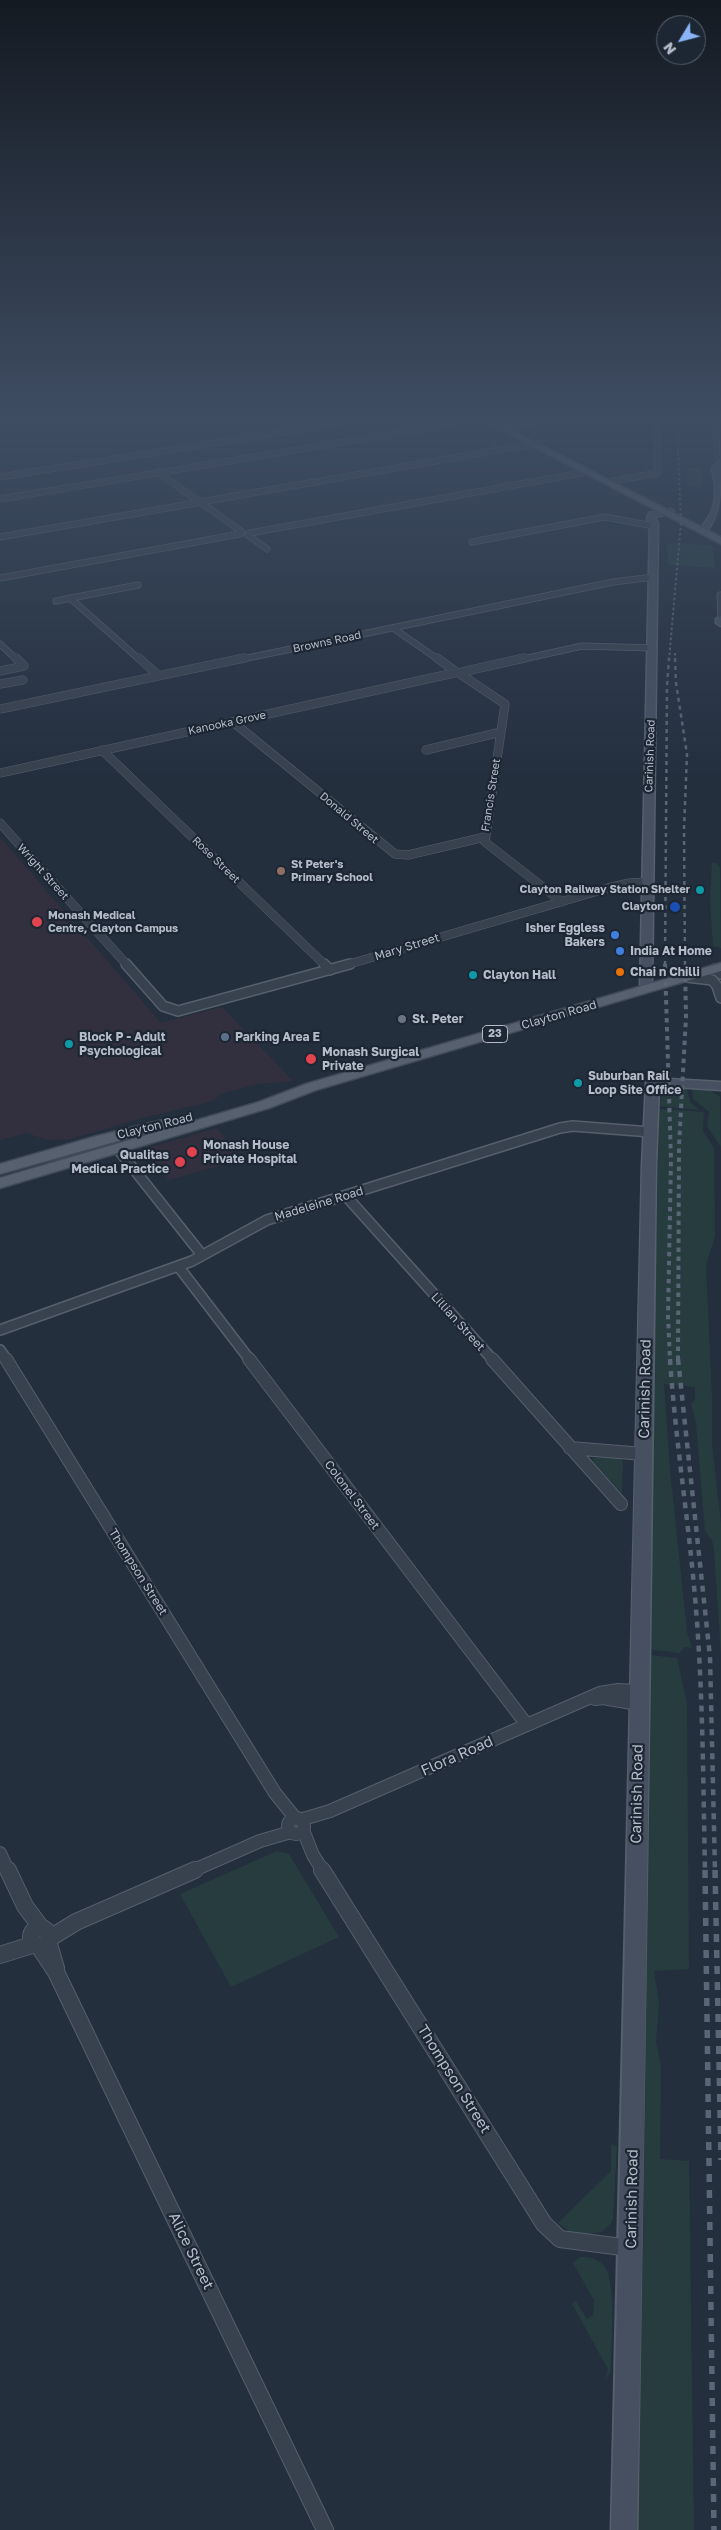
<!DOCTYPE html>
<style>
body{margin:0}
#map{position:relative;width:721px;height:2530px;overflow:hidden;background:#242f3e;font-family:"Golos Text",sans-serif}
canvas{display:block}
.north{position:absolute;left:656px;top:15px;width:50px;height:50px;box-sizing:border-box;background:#1d2633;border:1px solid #59626f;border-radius:50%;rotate:233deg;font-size:14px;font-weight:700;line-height:20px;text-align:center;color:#b4bcc9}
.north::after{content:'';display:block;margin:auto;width:18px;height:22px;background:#8ab4f8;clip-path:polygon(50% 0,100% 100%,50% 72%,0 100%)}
</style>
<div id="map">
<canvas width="721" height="2530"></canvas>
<div class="north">N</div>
</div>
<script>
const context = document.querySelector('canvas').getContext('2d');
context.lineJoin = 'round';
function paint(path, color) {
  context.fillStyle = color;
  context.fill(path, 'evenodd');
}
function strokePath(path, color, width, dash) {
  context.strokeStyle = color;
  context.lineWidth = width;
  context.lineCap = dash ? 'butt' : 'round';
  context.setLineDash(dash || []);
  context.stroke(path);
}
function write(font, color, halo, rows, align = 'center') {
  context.font = font + ' "Golos Text",sans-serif';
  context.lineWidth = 4.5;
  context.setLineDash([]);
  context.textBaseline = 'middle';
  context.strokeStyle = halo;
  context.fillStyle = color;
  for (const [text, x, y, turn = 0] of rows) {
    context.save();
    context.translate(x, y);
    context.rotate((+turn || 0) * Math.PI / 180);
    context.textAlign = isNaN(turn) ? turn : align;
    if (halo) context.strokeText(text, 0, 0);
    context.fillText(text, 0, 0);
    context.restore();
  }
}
paint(new Path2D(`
 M0,837L161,1023L222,1007L293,1081L258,1084L220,1094L213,1101L139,1119L70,1139L48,1140L27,1133L0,1140Z
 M217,1128L243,1159L169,1180L144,1149Z`), '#32303f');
paint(new Path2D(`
 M687,468H701L702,487H688Z
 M667,543L712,545L715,568L668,565Z
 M712,863H717L720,868L721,948L713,946L710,901Z
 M675,1087L687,1089L690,1102L700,1110L659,1106L662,1092Z
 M692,1088L710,1090L720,1097L721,1147L707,1126L709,1112L693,1099Z
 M661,1109L704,1112L703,1131L714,1148L715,1236L706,1265L712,1398V1444L721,1524V1655L714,1551L712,1540L705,1531L696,1423L691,1405L695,1399V1387L664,1384L670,1470L687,1632L692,1648L685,1647L680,1653L647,1649L650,1550L653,1549L650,1547L659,1110Z
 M596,1457L619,1458L623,1461L622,1493L595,1464L592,1459Z
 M649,1655L677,1658L687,1704L689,1969L654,1971L659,2003L656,2042L661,2067L660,2159L689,2161L694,2530H636L643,2253Z
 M277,1851L289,1854L339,1937L231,1987L180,1894Z
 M611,2144L617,2147L613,2219L611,2223L602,2232L588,2234L572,2233L558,2223L611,2171Z
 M580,2257C589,2257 598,2258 604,2266C617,2282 611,2349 611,2371L605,2381L608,2369L572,2304L576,2301L587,2319L593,2315L594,2300L573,2263Z`), '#263c3f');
const streetFar4 = new Path2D(`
 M716,423L717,455L721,458
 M503,428L539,423
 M158,472L198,501
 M0,477L340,423
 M608,482L657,473V423
 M0,499L457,423
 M198,501L207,502L196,503Z
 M206,501L539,443
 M203,504L242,532
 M250,533L587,472
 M248,535L267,549
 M0,537L196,503
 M472,542L605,517L654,526
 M0,578L240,534
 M720,595L721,619
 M70,598L140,660
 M56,601L138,585
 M393,628L439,660
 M0,644L17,660
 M238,660L613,582L654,577
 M519,660L582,646L653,648`);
const streetFar3 = new Path2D(`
 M139,658L159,676
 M437,658L455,671
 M0,671L24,666L16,658
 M462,672L524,658
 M460,674L505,704L485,842L562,902
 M0,684L23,680
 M0,709L244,658
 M233,722L395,854L408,855L485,837
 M102,750L325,965
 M426,750L501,732
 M0,773L454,673
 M0,823L127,965
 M346,965L608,888L629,883L648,882`);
const streetFar2 = new Path2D(`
 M126,964L163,1006L178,1011L350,964
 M324,964L330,970
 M715,969L721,974
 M687,977L712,980L717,986L721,998
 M117,1148L202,1255
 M346,1196L493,1360
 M178,1266L250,1360
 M0,1330L192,1261L267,1220L560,1128L573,1126L651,1132
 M0,1350L7,1360`);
const streetFar1 = new Path2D(`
 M6,1359L275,1793L296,1819
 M249,1359L527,1725
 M492,1359L621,1504
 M570,1448L644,1454
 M595,1699L603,1698L638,1704
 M288 1826a8 8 0 1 1 16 0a8 8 0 1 1-16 0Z
 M300,1820L330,1811L600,1693L618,1690L638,1691
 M303,1830L313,1855L323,1871
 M0,1853L8,1871
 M192,1871L260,1841L291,1832`);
const street = new Path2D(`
 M8,1870L25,1906L42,1929
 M322,1870L544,2224L560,2239L630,2248
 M31 1937a9 9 0 1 1 18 0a9 9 0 1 1-18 0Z
 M50,1938L76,1922L195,1870
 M48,1941L56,1968
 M38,1945L56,1972L325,2530
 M0,1955L35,1944`);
const secondary = new Path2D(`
 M718,461H721C721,482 721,524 702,534L698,531C717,511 718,496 712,469Z
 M670,509L674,511L673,513L656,517L655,519L658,523L652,989L646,993L640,989L650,523L647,519L649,513Z
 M721,616V626L716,623V619Z
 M653,1078L721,1082V1090L659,1086L656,1165C649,1620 647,2075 637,2530H611C624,2075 630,1620 642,1165L646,1082Z`);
const primary = new Path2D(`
 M488,423H497L721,537V544Z
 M721,963V971L316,1090L269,1108L0,1188V1178L259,1102L306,1084Z
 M163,1120L170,1124L168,1127L0,1174V1164L97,1136Z`);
strokePath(streetFar4, '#565f6c', 7);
strokePath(streetFar3, '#565f6c', 9);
strokePath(streetFar2, '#565f6c', 12);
strokePath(streetFar1, '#565f6c', 14);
strokePath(street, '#565f6c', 18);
strokePath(secondary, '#565f6c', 3);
strokePath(primary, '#414a57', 3);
strokePath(streetFar4, '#38414e', 5.5);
strokePath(streetFar3, '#38414e', 8);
strokePath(streetFar2, '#38414e', 9);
strokePath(streetFar1, '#38414e', 12);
strokePath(street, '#38414e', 16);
paint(secondary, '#465061');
paint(primary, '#56606e');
strokePath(new Path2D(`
 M675,653V660
 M669,660L681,523L677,423`), '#5a6575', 2, [2.5, 2.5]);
strokePath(new Path2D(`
 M675,658L676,683L687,754L684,829L685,965
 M665,965L667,686L669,658`), '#5a6575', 2.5, [4, 4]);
strokePath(new Path2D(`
 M665,964L671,1160L668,1316L670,1360
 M678,1360L679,1146L686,1017L685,964`), '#5a6575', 4, [4.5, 4.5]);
strokePath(new Path2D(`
 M670,1359C675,1435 687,1510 694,1586C703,1681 703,1776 705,1871
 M678,1359L710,1657L715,1871`), '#5a6575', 4.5, [6, 6]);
strokePath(new Path2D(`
 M705,1870L714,2530
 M715,1870L721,2160`), '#5a6575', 5.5, [8, 8]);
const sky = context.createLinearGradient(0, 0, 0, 777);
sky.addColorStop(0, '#141a22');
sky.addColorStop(0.54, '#3f4d63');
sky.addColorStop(1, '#3f4d6300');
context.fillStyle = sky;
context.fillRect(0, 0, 721, 777);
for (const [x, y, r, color] of [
 [281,871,5,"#8d6e63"],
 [700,890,5,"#0f9aa8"],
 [675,907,6,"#1a4fb4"],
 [37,922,6,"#e0444e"],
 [615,935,5,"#3f7fe0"],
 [620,951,5,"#3f7fe0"],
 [620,972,5,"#e8710a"],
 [473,975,5,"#0f9aa8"],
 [402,1019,5,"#6b7280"],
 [225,1037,5,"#5c6f8a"],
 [69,1044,5,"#0f9aa8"],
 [311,1059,6,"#e0444e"],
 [578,1083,5,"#0f9aa8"],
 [192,1152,6,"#e0444e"],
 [180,1162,6,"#e0444e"]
]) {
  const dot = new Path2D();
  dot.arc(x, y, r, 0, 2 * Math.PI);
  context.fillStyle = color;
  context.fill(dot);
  strokePath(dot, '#1d2633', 2);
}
write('11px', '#b4bcc9', '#1d2633', [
 ["Browns Road",327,642,-12],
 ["Kanooka Grove",227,723,-12],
 ["Carinish Road",650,756,-88],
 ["Francis Street",491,795,-81],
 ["Donald Street",349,818,40],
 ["Rose Street",216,860,44],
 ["Wright Street",43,872,48]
]);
write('bold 11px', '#b4bcc9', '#1d2633', [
 ["St Peter's",291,865],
 ["Primary School",291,878],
 ["Clayton Railway Station Shelter",690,890,"right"],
 ["Clayton",664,907,"right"],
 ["Monash Medical",48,916],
 ["Centre, Clayton Campus",48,929]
], 'left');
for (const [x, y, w] of [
 [495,1034,25]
]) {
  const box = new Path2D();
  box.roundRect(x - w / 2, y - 8.5, w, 17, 4);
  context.fillStyle = '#1d2633';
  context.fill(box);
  strokePath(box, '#b4bcc9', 1);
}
write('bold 11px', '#b4bcc9', null, [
 ["23",495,1034]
]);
write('bold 12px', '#b4bcc9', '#1d2633', [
 ["Isher Eggless",605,928,"right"],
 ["Bakers",605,942,"right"],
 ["India At Home",630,951],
 ["Chai n Chilli",630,972],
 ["Clayton Hall",483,975],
 ["St. Peter",412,1019],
 ["Block P - Adult",79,1037],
 ["Psychological",79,1051],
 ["Parking Area E",235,1037],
 ["Monash Surgical",322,1052],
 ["Private",322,1066],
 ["Suburban Rail",588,1076],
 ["Loop Site Office",588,1090],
 ["Monash House",203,1145],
 ["Private Hospital",203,1159],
 ["Qualitas",169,1155,"right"],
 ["Medical Practice",169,1169,"right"]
], 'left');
write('12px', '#b4bcc9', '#1d2633', [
 ["Mary Street",407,947,-17],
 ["Clayton Road",559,1015,-16],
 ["Clayton Road",155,1126,-14],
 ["Madeleine Road",319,1204,-17],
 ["Lillian Street",458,1322,48],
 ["Colonel Street",352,1495,53],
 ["Thompson Street",138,1572,58]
]);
write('15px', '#b4bcc9', '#1d2633', [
 ["Carinish Road",645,1389,-89],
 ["Flora Road",457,1756,-24],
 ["Carinish Road",637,1794,-89],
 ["Thompson Street",454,2079,58],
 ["Carinish Road",632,2199,-89],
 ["Alice Street",191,2251,64]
]);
</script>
